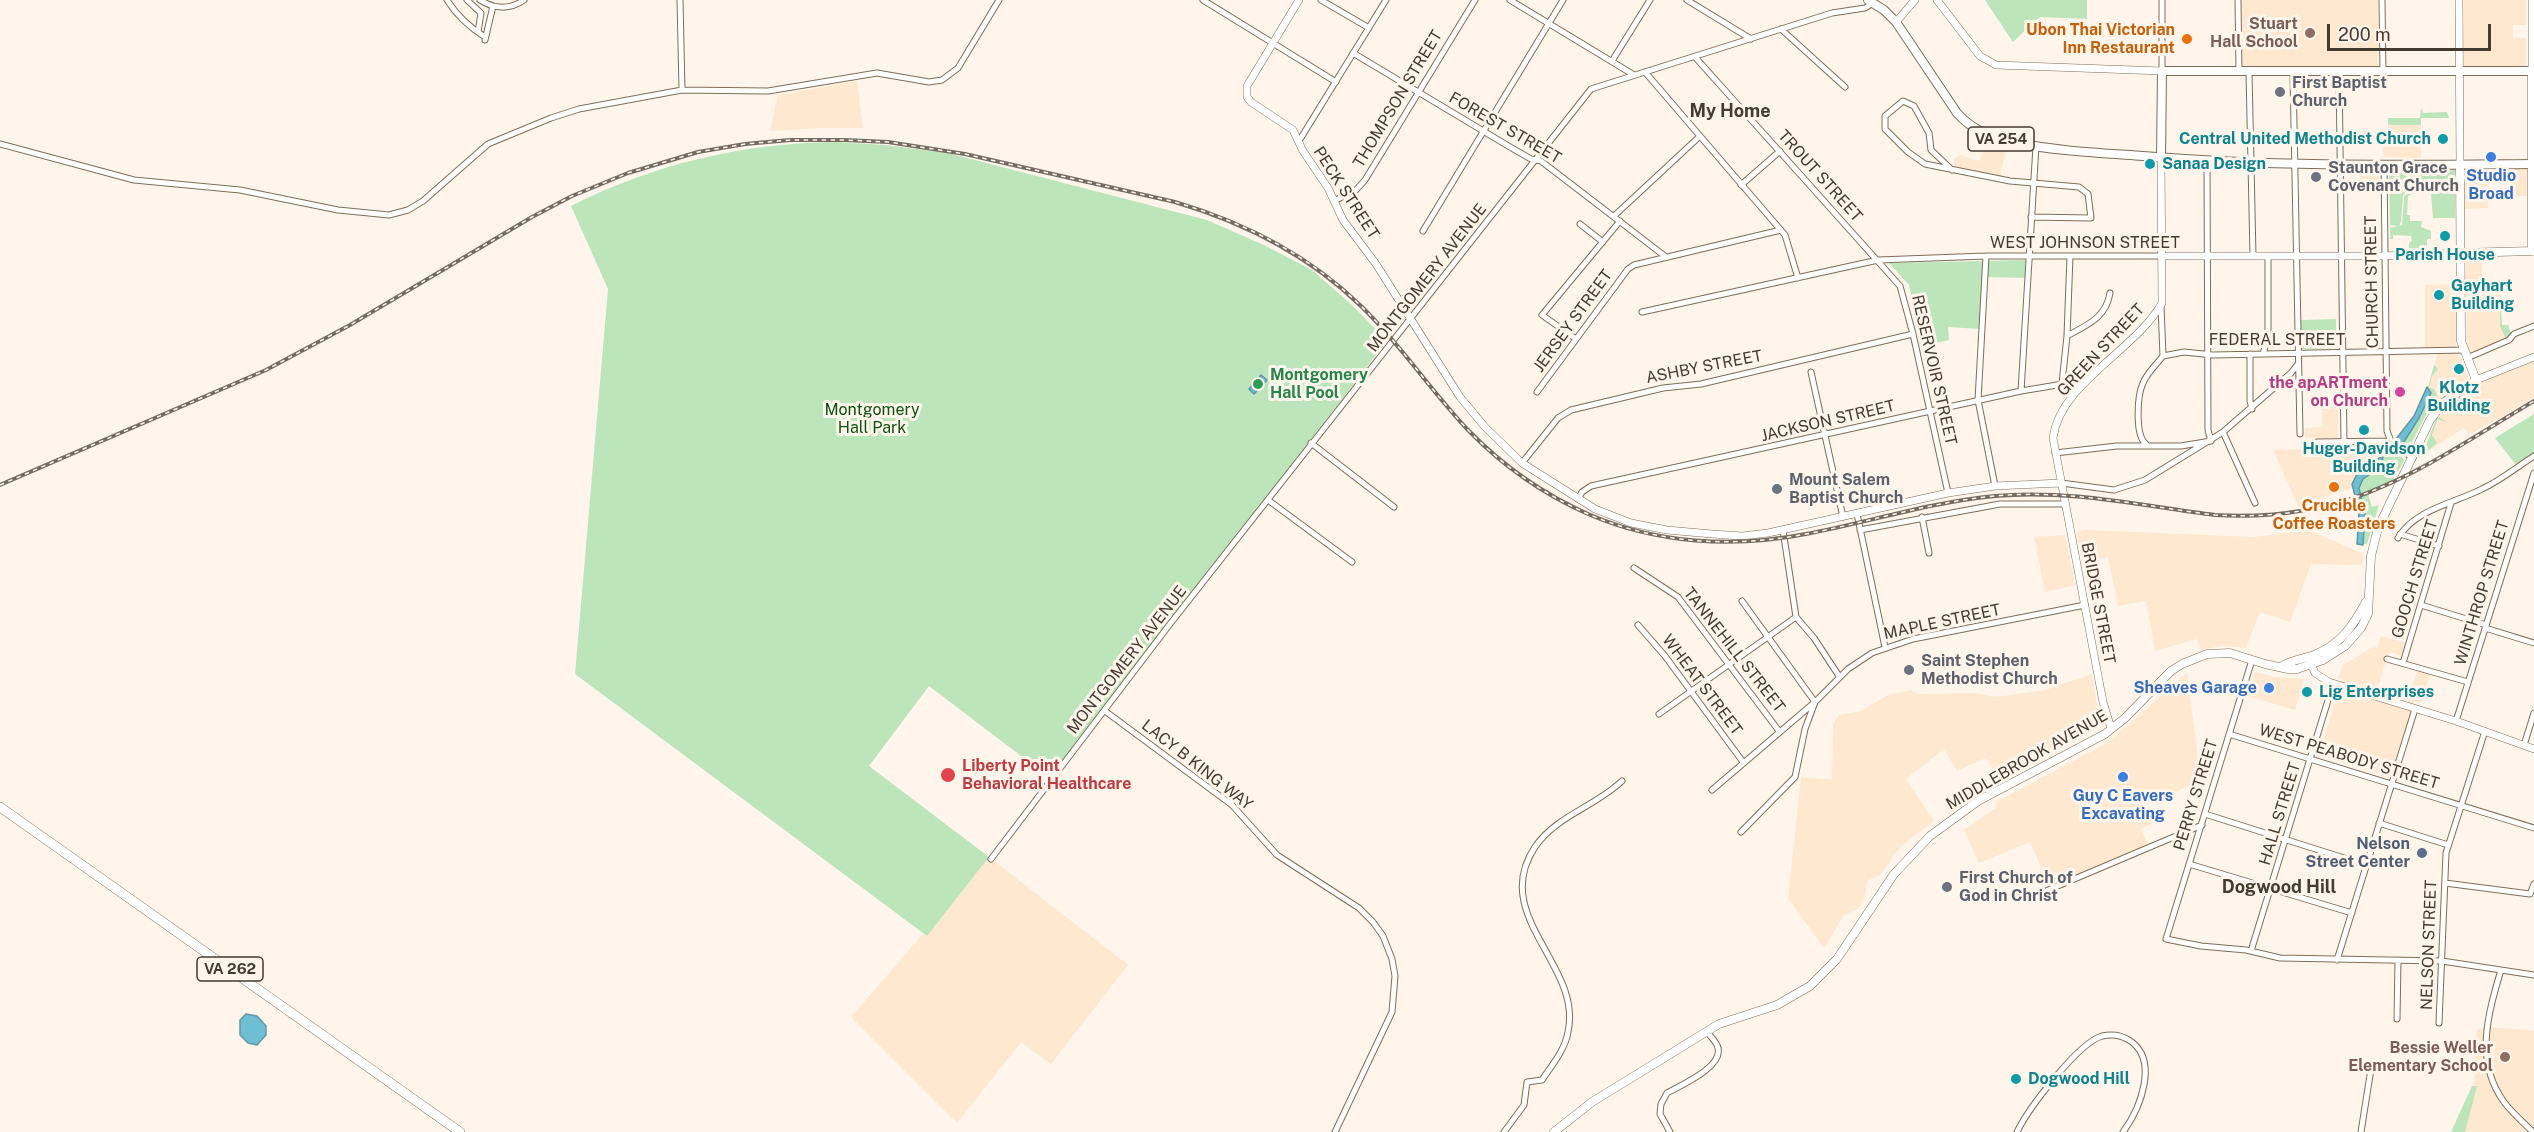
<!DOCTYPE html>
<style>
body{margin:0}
#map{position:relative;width:2534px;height:1132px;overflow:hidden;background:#fff5eb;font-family:"Public Sans",sans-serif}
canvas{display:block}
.scale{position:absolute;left:2327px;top:24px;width:164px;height:27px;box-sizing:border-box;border:3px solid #443b31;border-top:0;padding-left:8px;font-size:18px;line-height:21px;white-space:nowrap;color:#443b31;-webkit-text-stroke:4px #fff5eb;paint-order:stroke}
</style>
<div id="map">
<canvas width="2534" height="1132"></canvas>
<div class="scale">200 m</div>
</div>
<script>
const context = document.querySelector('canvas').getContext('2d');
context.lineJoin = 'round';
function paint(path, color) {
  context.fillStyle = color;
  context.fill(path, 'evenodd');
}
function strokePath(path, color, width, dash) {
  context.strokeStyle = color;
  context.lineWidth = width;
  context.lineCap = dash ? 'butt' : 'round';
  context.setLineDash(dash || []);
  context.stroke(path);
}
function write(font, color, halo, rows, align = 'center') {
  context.font = font + ' "Public Sans",sans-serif';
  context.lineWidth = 6;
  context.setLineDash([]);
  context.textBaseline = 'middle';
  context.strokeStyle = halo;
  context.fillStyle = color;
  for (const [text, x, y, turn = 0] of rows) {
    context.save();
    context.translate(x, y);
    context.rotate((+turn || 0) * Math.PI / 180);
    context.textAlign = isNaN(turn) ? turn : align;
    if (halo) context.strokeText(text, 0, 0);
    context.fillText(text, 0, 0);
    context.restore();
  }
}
paint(new Path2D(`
 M2241,0H2378V66L2242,67Z
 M2464,0H2526V25H2513V38H2526V66H2464Z
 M857,81L863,128H821L770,131L778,95Z
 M2388,118H2421V158L2384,157L2381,139H2388Z
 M1987,139L2007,145L2000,177L1954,167V159L1960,155L1980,161Z
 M2360,168L2379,169V189H2360Z
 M2465,169H2488V208L2465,209Z
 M2511,169H2527V196H2511Z
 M2466,258H2482V280H2500V327L2506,339L2471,354L2467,345Z
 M2456,284V349H2425V285Z
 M2438,353H2459L2468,376L2466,380L2438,401L2428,387Z
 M2534,360V398L2469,435L2464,428L2425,453L2439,417L2458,398L2480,382Z
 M2338,407V438H2305V428L2322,427V408Z
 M2382,447L2383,455L2356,476L2352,488L2298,506L2273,450Z
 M2084,530L2254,537L2309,530L2363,554L2362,565L2311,564L2290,622L2260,612L2246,648L2222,646L2201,650L2197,639L2155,651L2146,601L2118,606L2108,557L2082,561L2077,532Z
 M2065,535L2075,585L2045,592L2034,537Z
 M2381,636L2406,643L2402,656L2389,652L2374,699L2406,709L2417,671L2430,675L2421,703L2414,702L2390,777L2319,755L2342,679L2338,678L2343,665L2373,647L2377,648Z
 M2255,672L2274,677L2304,679L2295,710L2248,696Z
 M2187,673L2201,781L2145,805L2152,823L2141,829L2148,845L2050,887L2030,842L1979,863L1964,830L1997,807L1996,802L2109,742Z
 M2092,674L2100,725L2000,780L1986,758L1957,771L1944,749L1906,779L1934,821L1901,846L1881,874L1867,881L1864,898L1858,909L1844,915L1824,948L1788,898L1801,777L1832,780L1833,724L1839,715L1861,711L1888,695L1911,690L1919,694L1975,693L1996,697L2045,690Z
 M989,857L1128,965L1051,1064L1021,1042L957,1123L851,1017L923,934L927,936Z
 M2491,1027L2534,1031V1132H2462L2474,1084L2477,1029Z`), '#fee8cf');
paint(new Path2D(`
 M1985,0H2087V19L2040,17L2013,42Z
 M2421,108L2423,113L2447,112L2449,118H2421V125H2388V118H2420Z
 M836,142L885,145L948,153L1207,220L1264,245L1312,270L1352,305L1387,341L1050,778L929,686L869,766L989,857L927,936L575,674L608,289L571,206C654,164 743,143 836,142Z
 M2389,170H2416L2414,187L2403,195L2401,222L2399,226L2390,225Z
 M2418,170H2455V218H2433L2431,193L2419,183Z
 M2415,189V193L2408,196L2407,215H2410V221H2422L2421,227L2431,231V239H2427V248L2409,250V243L2412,241L2411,236L2393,235V239H2390V228L2402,225L2404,196Z
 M2027,260L2026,278L1982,277L1980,329L1948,327L1949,340L1922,346L1909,285L1889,263Z
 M2500,289L2502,325H2508L2511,333L2506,339L2500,327Z
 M2336,319V348L2301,349V320Z
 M2434,365L2438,369L2432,376L2429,388L2434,389L2439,400L2426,415L2410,446L2406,448L2401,446L2419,418L2431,392L2428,387Z
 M2474,386L2478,392L2465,400L2466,405L2458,398L2453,402L2456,407L2451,405L2447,411L2452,415L2446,413L2444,408Z
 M2534,414V453L2516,465L2495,438Z
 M2439,417L2448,423L2438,419L2432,435L2437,443L2425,453L2424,451L2436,419Z
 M2383,452C2391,451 2402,452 2404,461L2391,483L2367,491L2372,507L2379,505L2367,544H2363L2365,514L2358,492L2359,486L2363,479L2382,466Z
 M2472,1086H2477L2465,1132H2451Z`), '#bde5bb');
const water = new Path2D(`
 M1261,375L1267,380L1254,394L1249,389Z
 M2427,387L2431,393L2419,418L2402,445L2396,439L2414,416Z
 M2383,455L2382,466L2363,479L2359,488L2365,514L2363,545L2357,544L2359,512L2352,484L2356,476Z
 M246,1014L257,1016L266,1026V1035L257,1045L248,1043L240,1035V1020Z`);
paint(water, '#6ebfd3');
strokePath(water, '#6197a2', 1.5);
const minor = new Path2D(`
 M447,0C457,16 469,27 485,37
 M467,0L481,13L478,32
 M480,0C494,9 510,10 524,0
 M680,0L682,90
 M1203,0L1336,82
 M1321,0L1369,28
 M1510,0L1634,75
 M1687,0L1751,39
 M2162,0V71
 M2238,0L2239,72
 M2382,0L2383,72
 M1781,29L1845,87
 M485,40L493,6
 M1353,53L1510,147L1531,159L1541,161L1666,257
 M1695,57L1900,286L1913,334L1948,493
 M1612,61L1650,0
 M1645,72L1785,235L1798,278
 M2249,72L2253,256
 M2339,72L2344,442
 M2293,73L2300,434
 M1299,141L1386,0
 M0,144L134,180L240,190L338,210L389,215L408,210L423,201L488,144L551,118L579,109L682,90L768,91L877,73L929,82L942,80L958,68L999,0
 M2384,164L2387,431L2392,444L2413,458
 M1952,170L1931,150L1929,133L1914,106L1903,101L1885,116V129L1908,152L1925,164L2010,181L2079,187L2088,194L2091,218L2031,217
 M1741,185L1780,151
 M1334,201L1356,190L1365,180L1475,0
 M1614,216L1699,137
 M1580,224L1603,242
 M1423,231L1563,0
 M1986,256L1978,400L1995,486
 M1642,312L1878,260L1986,256H2162
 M2067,336C2087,325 2106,318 2110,293
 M1576,339L1542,315L1620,221
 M2250,354V401L2252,409
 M2263,354L2268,336V256
 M2163,356L2184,352L2213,355L2464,350
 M2467,358L2509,340L2514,334L2534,326
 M1811,372L1843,517
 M2062,383L2067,336L2070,256
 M2021,391L2036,146
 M1537,392L1628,269L1634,265L1781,230
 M2223,432L2255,503
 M2317,442L2390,441
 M1311,443L1394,507
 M2146,444C2135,436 2137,396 2143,383C2147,373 2156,365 2163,356L2161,306
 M2055,453L2117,446H2181L2211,441L2208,430L2207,161
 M1522,463L1558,418L1571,410L1663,388L1701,384L1913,334
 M2061,483L2114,490L2145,480L2223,432L2291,373L2298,364
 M1578,499L1582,492L1591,486L2021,391L2087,380
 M1268,500L1352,562
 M1857,514L1885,647
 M1922,517L1929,553
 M1783,530L1796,617L1814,638L1839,676
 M1860,530L2000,504H2064
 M2400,534L2439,546
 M2398,538C2415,509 2455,503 2482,489C2501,480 2517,467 2534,456
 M1634,568L1678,597L1779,731
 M2421,605L2486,625
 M1638,625L1665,656L1743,762
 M2485,628L2534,643
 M2387,659L2468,682
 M2252,660L2166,939L2201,946L2246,950L2280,958L2442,961L2534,975
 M2403,663L2451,503
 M1105,711L1232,805L1277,855L1359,908L1373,922L1383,936L1392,959L1395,976L1392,1012L1335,1132
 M1659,714L1796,617
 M2456,721L2534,473
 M2229,734L2534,828
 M2524,745L2534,713
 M1712,790L1815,702L1848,669L1872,653L1913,639L2085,605
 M2205,814L2366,865
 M2379,823L2448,845
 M1741,832L1795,777L1805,729L1815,702L1742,601
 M991,859L1170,624L1591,89L1832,13L1865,8L1873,3
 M2189,864L2352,913
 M2445,883L2530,894L2534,884
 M2027,899L2202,825
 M2251,951L2333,684
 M2337,960L2415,709
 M2501,970C2488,1014 2474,1061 2504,1102C2512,1113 2523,1122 2533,1132
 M2397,1019L2398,960
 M2439,1023L2446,853L2485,731
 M1504,1132L1524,1105L1527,1082L1542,1080C1552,1065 1565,1050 1568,1032C1583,965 1489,916 1535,847C1556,816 1596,806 1622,781
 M1670,1132L1660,1114L1661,1104L1667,1093C1681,1085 1723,1067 1718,1048C1717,1042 1711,1037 1707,1032
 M2017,1132C2028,1109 2078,1043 2102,1036C2111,1034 2121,1035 2129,1040C2160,1060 2140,1109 2123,1132
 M2361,1132L2371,1069`);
const tertiary = new Path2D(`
 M1299,0L1247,86V97L1251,102L1293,130L1303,151L1328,188L1343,220L1376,264L1460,397L1485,427L1522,463L1595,509L1631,523L1667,530L1712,534L1742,536L1768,533L1948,493L1995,486L2061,483
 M1937,0L1980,56L1996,65L2162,71
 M2459,0L2460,164
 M2532,0V71
 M1896,22L1915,0
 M2162,256H2381L2461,253
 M2476,380L2534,357
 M2309,660L2315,673L2329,682L2456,721L2534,749
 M2111,728L2103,702L2053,438C2060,383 2136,350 2162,303L2161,158`);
const secondary = new Path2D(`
 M2461,253L2532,251V71
 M2282,666C2291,660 2303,659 2314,655C2340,645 2353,626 2366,602
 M1554,1132L1592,1102L1719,1024L1777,1005L1810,986L1837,959L1894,874L1930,836L1978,801L2105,734L2125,718L2171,671L2182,664L2207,654L2230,653L2265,664L2288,669H2297L2323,660L2345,646L2361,628L2368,614L2371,556L2378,528L2430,420L2443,403L2476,380L2461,341L2460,164`);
const primary = new Path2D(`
 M1868,0L1884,10L1896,22L1957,113C1972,130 1991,137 2012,142C2055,151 2100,153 2143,156C2273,167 2404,165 2534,164
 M2161,158L2162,71H2534`);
const trunk = new Path2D(`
 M0,807L460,1132`);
strokePath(minor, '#816d57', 7);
strokePath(tertiary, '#816d57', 8);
strokePath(secondary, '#816d57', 9);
strokePath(primary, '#816d57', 10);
strokePath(trunk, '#816d57', 10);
strokePath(minor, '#fff', 5);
strokePath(tertiary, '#fff', 7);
strokePath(secondary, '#fff', 8);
strokePath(primary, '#fff', 8);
strokePath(trunk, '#fff', 9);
const rail = new Path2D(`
 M0,485L266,370L350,325L532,217L572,196L628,173L698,152L745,144L790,140H845L888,142L965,154L1175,202C1246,223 1309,255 1362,307C1401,345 1431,391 1469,431C1503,466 1543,494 1588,514C1657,544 1733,548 1806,534C1869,522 1931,502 1995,496C2069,489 2142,506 2215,515C2353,523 2423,467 2534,401`);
strokePath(rail, '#746b61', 4);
strokePath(rail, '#fff5eb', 1.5, [4.5]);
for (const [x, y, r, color] of [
 [2310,33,6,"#8d6e63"],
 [2187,39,6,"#e8710a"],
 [2280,92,6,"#6b7280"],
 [2443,139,6,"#0f9aa8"],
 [2491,157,6,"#3f7fe0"],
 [2150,164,6,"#0f9aa8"],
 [2316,177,6,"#6b7280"],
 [2445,236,6,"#0f9aa8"],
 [2439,295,6,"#0f9aa8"],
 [2459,369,6,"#0f9aa8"],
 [1258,384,6,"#2e9e5b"],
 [2400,392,6,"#d1479c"],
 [2364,430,6,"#0f9aa8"],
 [2334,487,6,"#e8710a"],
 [1777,489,6,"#6b7280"],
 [1909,670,6,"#6b7280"],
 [2269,688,6,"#3f7fe0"],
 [2307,692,6,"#0f9aa8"],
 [948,775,8,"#e0444e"],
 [2123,777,6,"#3f7fe0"],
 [2422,853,6,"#5c6f8a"],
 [1947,887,6,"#6b7280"],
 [2505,1057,6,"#8d6e63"],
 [2016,1079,6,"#0f9aa8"]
]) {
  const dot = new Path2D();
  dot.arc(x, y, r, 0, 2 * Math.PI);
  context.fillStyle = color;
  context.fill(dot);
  strokePath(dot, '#fff5eb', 2);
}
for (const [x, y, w] of [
 [2001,139,66],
 [230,969,66]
]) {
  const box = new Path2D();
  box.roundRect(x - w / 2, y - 12, w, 24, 4.5);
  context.fillStyle = '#fff5eb';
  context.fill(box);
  strokePath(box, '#443b31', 1.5);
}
write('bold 15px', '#443b31', null, [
 ["VA 254",2001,139],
 ["VA 262",230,969]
]);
write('bold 16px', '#785e54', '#fff5eb', [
 ["Stuart",2298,24],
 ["Hall School",2298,42],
 ["Bessie Weller",2493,1048],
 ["Elementary School",2493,1066]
], 'right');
write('bold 16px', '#c56008', '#fff5eb', [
 ["Ubon Thai Victorian",2175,30],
 ["Inn Restaurant",2175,48],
 ["Crucible",2334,506,"center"],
 ["Coffee Roasters",2334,524,"center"]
], 'right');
write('bold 16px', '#5b616d', '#fff5eb', [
 ["First Baptist",2292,83],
 ["Church",2292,101],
 ["Staunton Grace",2328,168],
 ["Covenant Church",2328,186],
 ["Mount Salem",1789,480],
 ["Baptist Church",1789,498],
 ["Saint Stephen",1921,661],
 ["Methodist Church",1921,679],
 ["First Church of",1959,878],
 ["God in Christ",1959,896]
], 'left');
write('16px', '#443b31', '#fff5eb', [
 ["THOMPSON STREET",1398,99,-59],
 ["FOREST STREET",1505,128,30],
 ["TROUT STREET",1820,176,48],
 ["PECK STREET",1346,193,57],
 ["WEST JOHNSON STREET",2085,243],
 ["MONTGOMERY AVENUE",1427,278,-52],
 ["CHURCH STREET",2372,282,-91],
 ["JERSEY STREET",1573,321,-54],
 ["FEDERAL STREET",2277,340],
 ["GREEN STREET",2101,350,-47],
 ["ASHBY STREET",1704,367,-11],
 ["RESERVOIR STREET",1934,370,77],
 ["JACKSON STREET",1828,421,-13],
 ["GOOCH STREET",2415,579,-73],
 ["WINTHROP STREET",2482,593,-73],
 ["BRIDGE STREET",2098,603,79],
 ["MAPLE STREET",1942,622,-12],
 ["TANNEHILL STREET",1734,650,52],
 ["MONTGOMERY AVENUE",1127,660,-52],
 ["WHEAT STREET",1702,685,53],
 ["WEST PEABODY STREET",2349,757,17],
 ["MIDDLEBROOK AVENUE",2027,760,-30],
 ["LACY B KING WAY",1197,765,38],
 ["PERRY STREET",2196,795,-73],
 ["HALL STREET",2280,814,-73],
 ["NELSON STREET",2429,945,-88]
]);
write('bold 16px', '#0d838f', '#fff5eb', [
 ["Central United Methodist Church",2431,139,"right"],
 ["Sanaa Design",2162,164],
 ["Parish House",2445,255,"center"],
 ["Gayhart",2451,286],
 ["Building",2451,304],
 ["Klotz",2459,388,"center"],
 ["Building",2459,406,"center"],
 ["Huger-Davidson",2364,449,"center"],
 ["Building",2364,467,"center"],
 ["Lig Enterprises",2319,692],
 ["Dogwood Hill",2028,1079]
], 'left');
write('bold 16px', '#366cbe', '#fff5eb', [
 ["Studio",2491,176],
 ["Broad",2491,194],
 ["Sheaves Garage",2257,688,"right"],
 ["Guy C Eavers",2123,796],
 ["Excavating",2123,814]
]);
write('bold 16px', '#27864d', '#fff5eb', [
 ["Montgomery",1270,375],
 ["Hall Pool",1270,393]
], 'left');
write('bold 16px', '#b23c85', '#fff5eb', [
 ["the apARTment",2388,383],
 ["on Church",2388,401]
], 'right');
write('16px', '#0d5011', '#fff5eb', [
 ["Montgomery",872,410],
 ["Hall Park",872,428]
]);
write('bold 16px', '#be3a42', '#fff5eb', [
 ["Liberty Point",962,766],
 ["Behavioral Healthcare",962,784]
], 'left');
write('bold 16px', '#4e5e75', '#fff5eb', [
 ["Nelson",2410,844],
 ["Street Center",2410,862]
], 'right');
write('bold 18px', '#443b31', '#fff5eb', [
 ["My Home",1730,111],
 ["Dogwood Hill",2279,887]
]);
</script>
